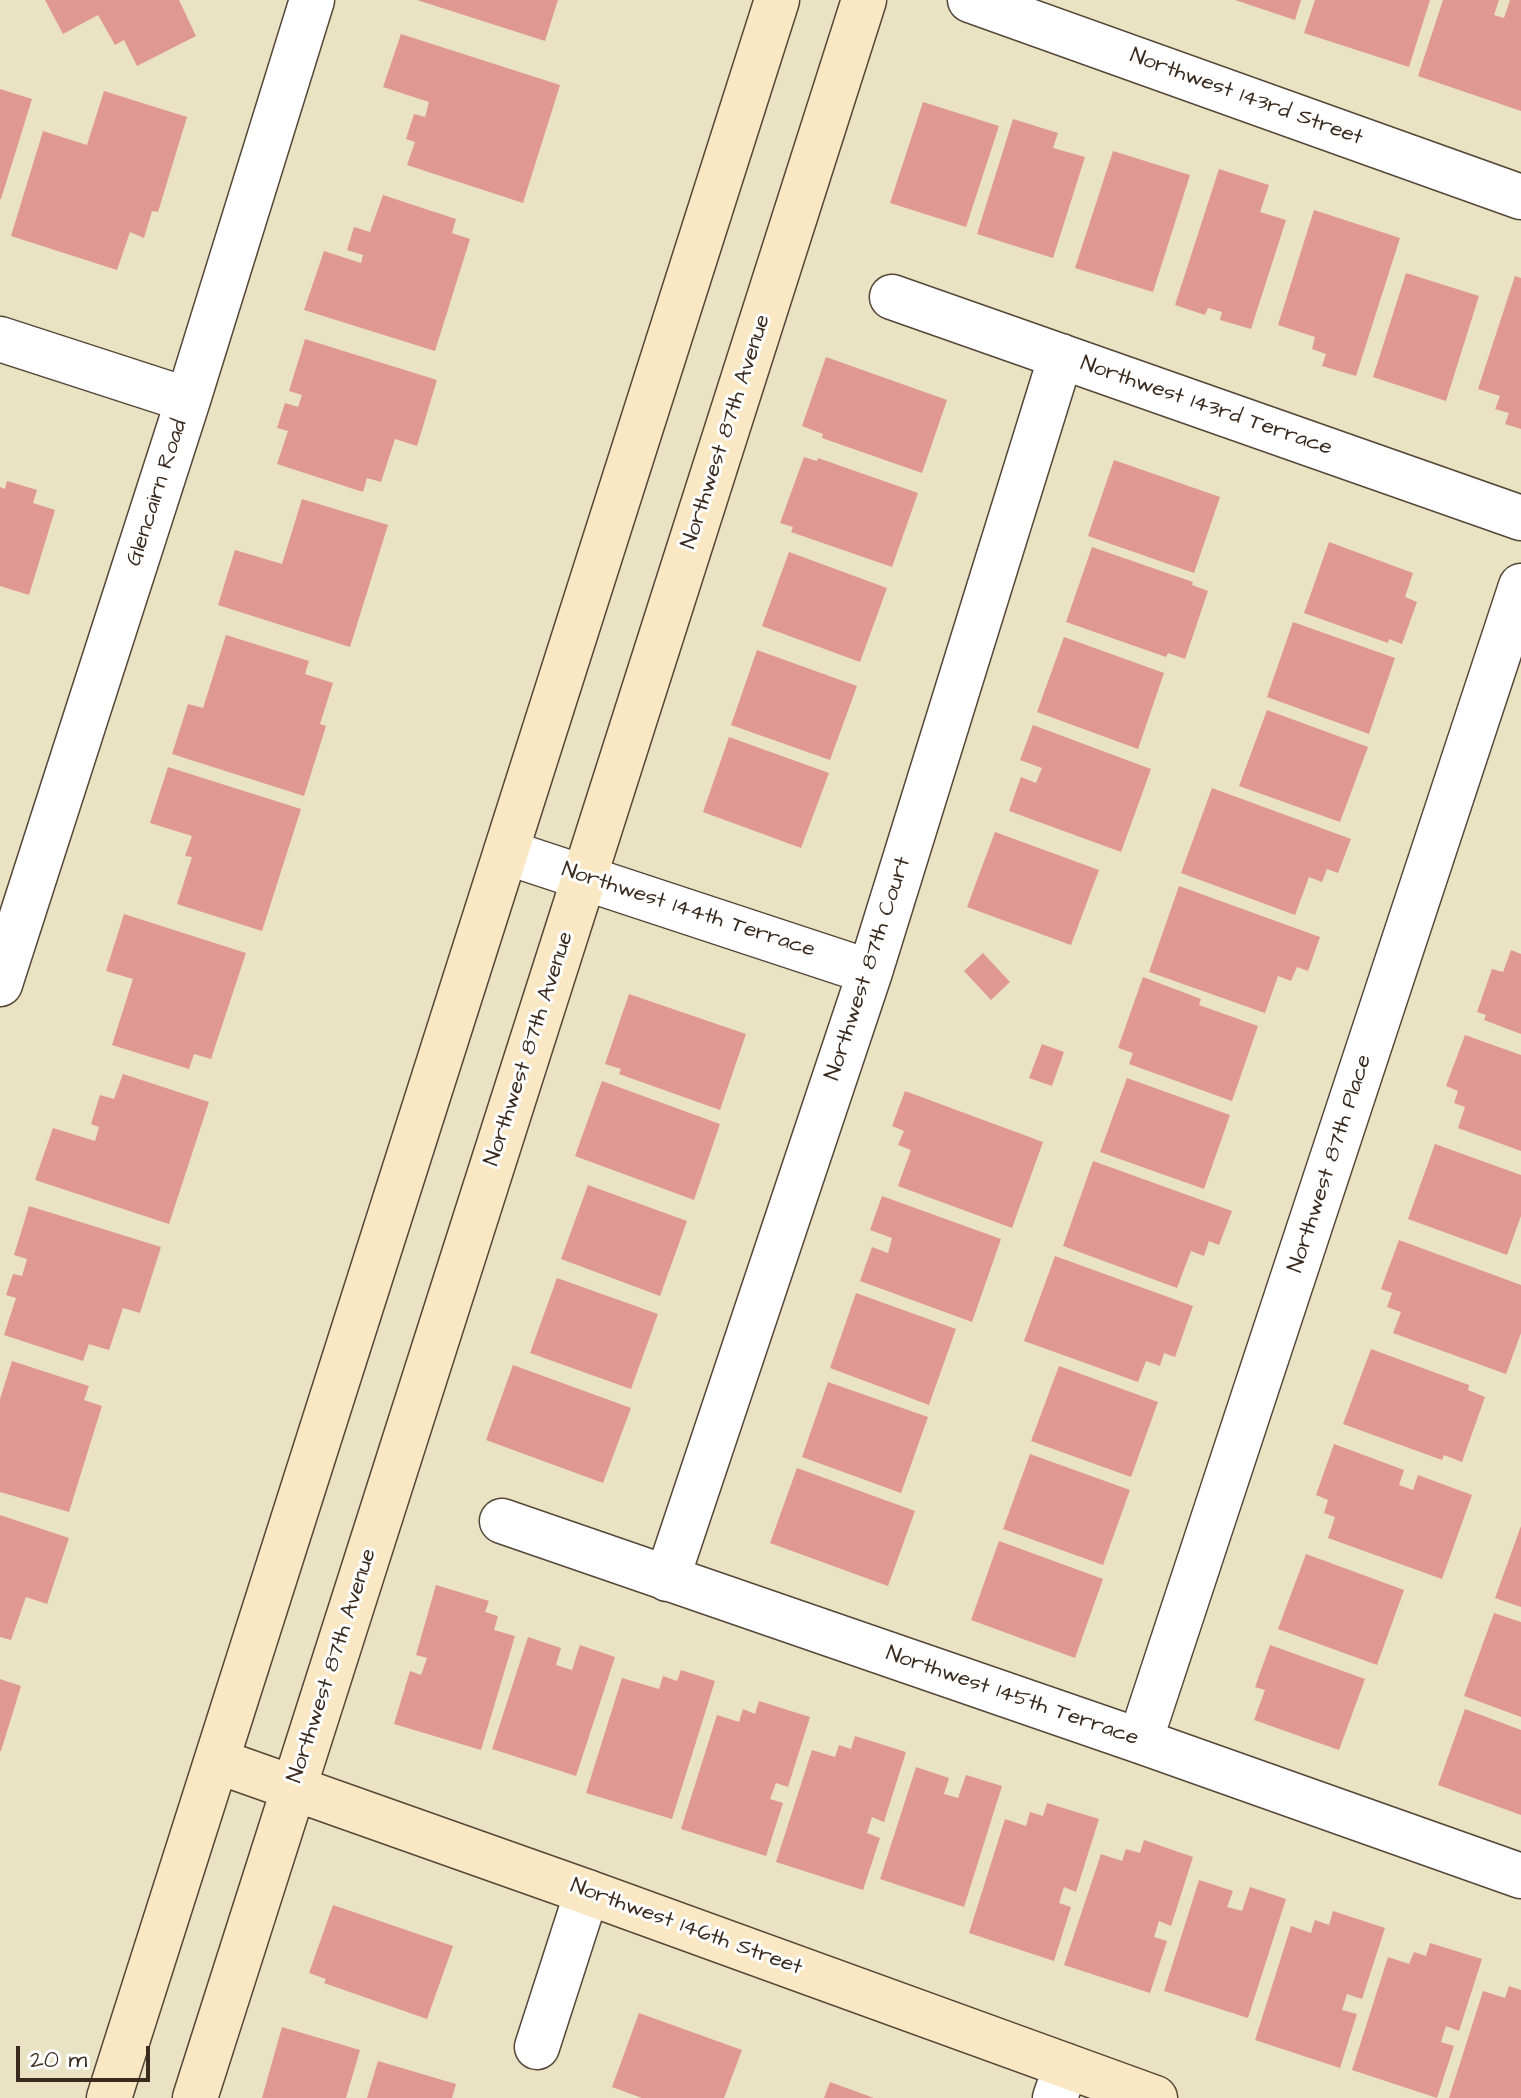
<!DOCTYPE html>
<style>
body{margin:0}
#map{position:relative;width:1521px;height:2098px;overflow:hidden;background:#e9e3c3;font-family:"Architects Daughter",sans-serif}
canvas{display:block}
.scale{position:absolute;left:16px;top:2046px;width:134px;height:36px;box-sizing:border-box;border:4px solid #3b2a1e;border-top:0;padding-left:10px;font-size:24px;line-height:28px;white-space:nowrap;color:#3b2a1e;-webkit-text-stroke:6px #fff;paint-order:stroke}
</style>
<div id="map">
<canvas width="1521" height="2098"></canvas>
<div class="scale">20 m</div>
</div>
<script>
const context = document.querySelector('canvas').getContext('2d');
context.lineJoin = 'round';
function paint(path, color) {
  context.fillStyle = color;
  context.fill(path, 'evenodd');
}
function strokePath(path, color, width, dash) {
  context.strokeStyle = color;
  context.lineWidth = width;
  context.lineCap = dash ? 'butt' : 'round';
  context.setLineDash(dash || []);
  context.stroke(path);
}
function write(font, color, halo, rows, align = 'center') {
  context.font = font + ' "Architects Daughter",sans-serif';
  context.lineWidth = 6;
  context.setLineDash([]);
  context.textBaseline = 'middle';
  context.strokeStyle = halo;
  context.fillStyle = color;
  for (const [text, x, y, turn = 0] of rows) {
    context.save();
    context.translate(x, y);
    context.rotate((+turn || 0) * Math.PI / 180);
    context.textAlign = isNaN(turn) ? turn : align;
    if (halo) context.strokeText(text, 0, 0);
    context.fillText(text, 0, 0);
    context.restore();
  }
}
paint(new Path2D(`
 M45,0H179L196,36L137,66L124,40L115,45L98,15L63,34Z
 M417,0H558L545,41Z
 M1235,0H1301L1295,20Z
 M1315,0H1430L1409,67L1304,33Z
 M1443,0H1499L1494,15L1504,18L1510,0H1521V111L1418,76Z
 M401,34L560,85L523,203L407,165L415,142L406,139L414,114L425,117L429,102L383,87Z
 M0,89L32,99L1,199H0Z
 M104,91L187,117L158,212L152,211L144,238L130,232L117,270L11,236L43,131L87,145Z
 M923,102L999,126L966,227L890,203Z
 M1013,119L1058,133L1053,148L1085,157L1053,258L977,234Z
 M1113,151L1190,175L1153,292L1075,268Z
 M1219,169L1269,185L1260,212L1286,220L1251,329L1220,320L1222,312L1208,308L1205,315L1175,305Z
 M383,195L456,219L452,233L470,239L435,351L304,310L324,251L361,263L363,255L347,250L354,227L370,232Z
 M1314,210L1400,238L1356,376L1322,366L1326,354L1312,349L1315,337L1278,325Z
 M1406,273L1479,296L1446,401L1373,377Z
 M1515,276L1521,278V429L1505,424L1509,413L1495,409L1500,396L1478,389Z
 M305,339L437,380L417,446L395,439L381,482L367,478L363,492L277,464L288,431L277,428L285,403L298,407L302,395L289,391Z
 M826,357L947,400L922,473L822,438L823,434L802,426Z
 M804,457L817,461L818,458L918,493L892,567L791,532L793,527L780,523Z
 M1114,460L1220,497L1194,573L1088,536Z
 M7,481L37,490L33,503L55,510L29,595L0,586V487L5,489Z
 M302,499L388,525L350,647L218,605L235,550L282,564Z
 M1329,542L1413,573L1405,597L1417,602L1402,644L1389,639L1388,643L1304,613Z
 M1092,547L1193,582L1192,585L1208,591L1185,659L1168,653L1166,657L1066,622Z
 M789,552L887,588L860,662L762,626Z
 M1293,622L1395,658L1369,734L1267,697Z
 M226,635L309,661L305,674L333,683L320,724L326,726L304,796L172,754L188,704L203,708Z
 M1064,637L1164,673L1138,749L1037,712Z
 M757,650L857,686L830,760L731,725Z
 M1267,710L1368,747L1340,822L1239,786Z
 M1033,725L1151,769L1121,852L1009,811L1021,777L1036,783L1042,768L1020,760Z
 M729,737L829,773L801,848L703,812Z
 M168,767L301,809L262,931L177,904L192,857L185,856L192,836L150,823Z
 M1212,788L1351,839L1338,873L1327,869L1322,882L1309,877L1295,915L1181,873Z
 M995,832L1099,870L1071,945L967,907Z
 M1179,886L1320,937L1308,971L1297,967L1291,981L1278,976L1265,1013L1149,972Z
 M124,914L246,953L211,1059L194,1054L189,1069L112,1045L133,979L106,971Z
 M1511,950L1521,954V1034L1484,1020L1486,1015L1477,1012L1492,969L1503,972Z
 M983,953L1010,982L991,1000L964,971Z
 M1143,977L1201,999L1199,1005L1258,1026L1232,1101L1129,1064L1133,1053L1118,1048Z
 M629,994L746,1034L720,1110L619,1074L621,1069L605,1064Z
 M1465,1035L1521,1055V1151L1458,1128L1465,1107L1454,1103L1458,1091L1446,1086Z
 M1042,1044L1064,1052L1052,1086L1029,1078Z
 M123,1074L209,1102L169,1224L35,1180L53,1128L95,1141L99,1127L91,1124L100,1095L114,1099Z
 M1127,1078L1230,1115L1204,1189L1100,1152Z
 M602,1081L720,1124L694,1200L575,1156Z
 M905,1091L1043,1142L1012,1228L898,1186L911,1150L898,1145L904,1131L892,1126Z
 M1435,1144L1521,1175V1216L1507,1255L1408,1219Z
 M1093,1161L1232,1211L1219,1245L1209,1241L1204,1256L1191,1251L1177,1288L1063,1246Z
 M588,1185L687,1221L660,1296L561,1259Z
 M882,1196L1001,1239L972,1322L860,1281L872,1247L888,1253L892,1238L870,1230Z
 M29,1206L161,1247L140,1313L123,1308L109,1350L89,1344L83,1361L4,1335L16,1298L6,1295L13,1274L22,1276L27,1259L14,1255Z
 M1399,1240L1521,1285V1333L1506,1374L1393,1333L1401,1312L1387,1307L1392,1293L1381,1289Z
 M1055,1256L1193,1306L1175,1357L1164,1353L1160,1366L1146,1361L1138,1382L1024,1341Z
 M557,1278L658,1314L631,1389L530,1353Z
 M856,1293L956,1329L929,1405L830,1368Z
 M1371,1349L1469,1385L1468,1390L1485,1397L1462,1462L1444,1455L1442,1460L1343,1424Z
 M12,1361L89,1386L84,1400L102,1406L69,1512L0,1492V1399Z
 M513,1365L631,1408L603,1483L486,1440Z
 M1059,1366L1158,1402L1131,1477L1031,1441Z
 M828,1382L928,1417L901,1493L802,1457Z
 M1334,1444L1404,1470L1399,1485L1413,1490L1418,1475L1472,1495L1442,1579L1328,1538L1335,1517L1324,1513L1328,1500L1316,1495Z
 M1030,1454L1130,1490L1103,1565L1003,1529Z
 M797,1468L915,1511L888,1586L770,1543Z
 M0,1515L69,1538L47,1604L26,1597L11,1640L0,1637Z
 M1521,1526V1607L1495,1598Z
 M999,1541L1103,1579L1075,1658L971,1620Z
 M1306,1554L1404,1590L1377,1665L1278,1629Z
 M436,1585L489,1601L485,1612L498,1616L494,1630L515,1636L481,1750L394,1724L410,1671L421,1675L427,1658L416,1655Z
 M1494,1613L1521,1622V1717L1464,1696Z
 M528,1637L561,1648L556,1665L572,1670L580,1645L615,1657L576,1776L492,1749Z
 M1270,1645L1365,1679L1339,1750L1254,1720L1265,1690L1255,1687Z
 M681,1670L715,1681L672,1819L586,1793L622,1678L659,1689L663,1676L677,1681Z
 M0,1679L21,1686L1,1751H0Z
 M759,1701L810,1717L788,1787L776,1783L770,1799L783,1803L766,1856L681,1829L717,1715L739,1722L743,1709L755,1714Z
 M1465,1709L1521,1730V1815L1438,1785Z
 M855,1736L906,1752L884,1822L872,1817L867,1833L880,1838L863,1890L776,1862L812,1750L835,1757L839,1745L851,1749Z
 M916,1767L949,1778L944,1794L958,1798L966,1775L1002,1786L964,1907L880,1879Z
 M1047,1803L1099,1819L1076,1892L1064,1887L1059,1903L1071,1907L1054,1961L969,1933L1005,1819L1026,1826L1030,1812L1043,1816Z
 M1144,1840L1193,1857L1171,1926L1159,1921L1154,1937L1167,1941L1150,1993L1064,1965L1101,1854L1122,1861L1126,1849L1140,1853Z
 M1199,1880L1233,1891L1227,1907L1242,1911L1250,1887L1286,1899L1248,2018L1164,1991Z
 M333,1905L453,1946L427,2019L324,1983L326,1979L309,1973Z
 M1333,1911L1385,1928L1362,1999L1347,1994L1342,2010L1357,2014L1340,2068L1255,2040L1291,1926L1311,1933L1315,1920L1329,1925Z
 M1430,1943L1482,1959L1459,2031L1446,2026L1441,2042L1454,2046L1437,2098L1352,2070L1388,1957L1409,1964L1414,1952L1426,1956Z
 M1509,1986L1521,1990V2098H1449L1483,1991L1505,1998Z
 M639,2013L742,2050L724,2098H642L612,2087Z
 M282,2027L360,2050L346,2098H262Z
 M378,2061L456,2084L452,2098H367Z
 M830,2082L874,2098H824Z`), '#e09893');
const street = new Path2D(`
 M970,0L1521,197
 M892,297L1521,518
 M0,339L188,400
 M506,852L870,972
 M0,984L188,400L312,0
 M502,1521L1140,1741L1521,1876
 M667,1579L870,972L1061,356
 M1140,1741L1521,586
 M537,2047L587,1892
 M1055,2098L1066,2066`);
const secondary = new Path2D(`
 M217,1761L587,1892L1155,2098
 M109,2098L777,0
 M195,2098L864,0`);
strokePath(street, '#554637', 47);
strokePath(secondary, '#554637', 47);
strokePath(street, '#fff', 44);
strokePath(secondary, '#fae7c3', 44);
write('22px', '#3b2a1e', '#fff', [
 ["Northwest 143rd Street",1246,98,20],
 ["Northwest 143rd Terrace",1206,407,19],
 ["Northwest 87th Avenue",727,432,-72],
 ["Glencairn Road",158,493,-72],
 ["Northwest 144th Terrace",688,911,18],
 ["Northwest 87th Court",869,969,-72],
 ["Northwest 87th Avenue",530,1049,-72],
 ["Northwest 87th Place",1331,1164,-72],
 ["Northwest 87th Avenue",333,1666,-72],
 ["Northwest 145th Terrace",1012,1697,19],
 ["Northwest 146th Street",686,1928,20]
]);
</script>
